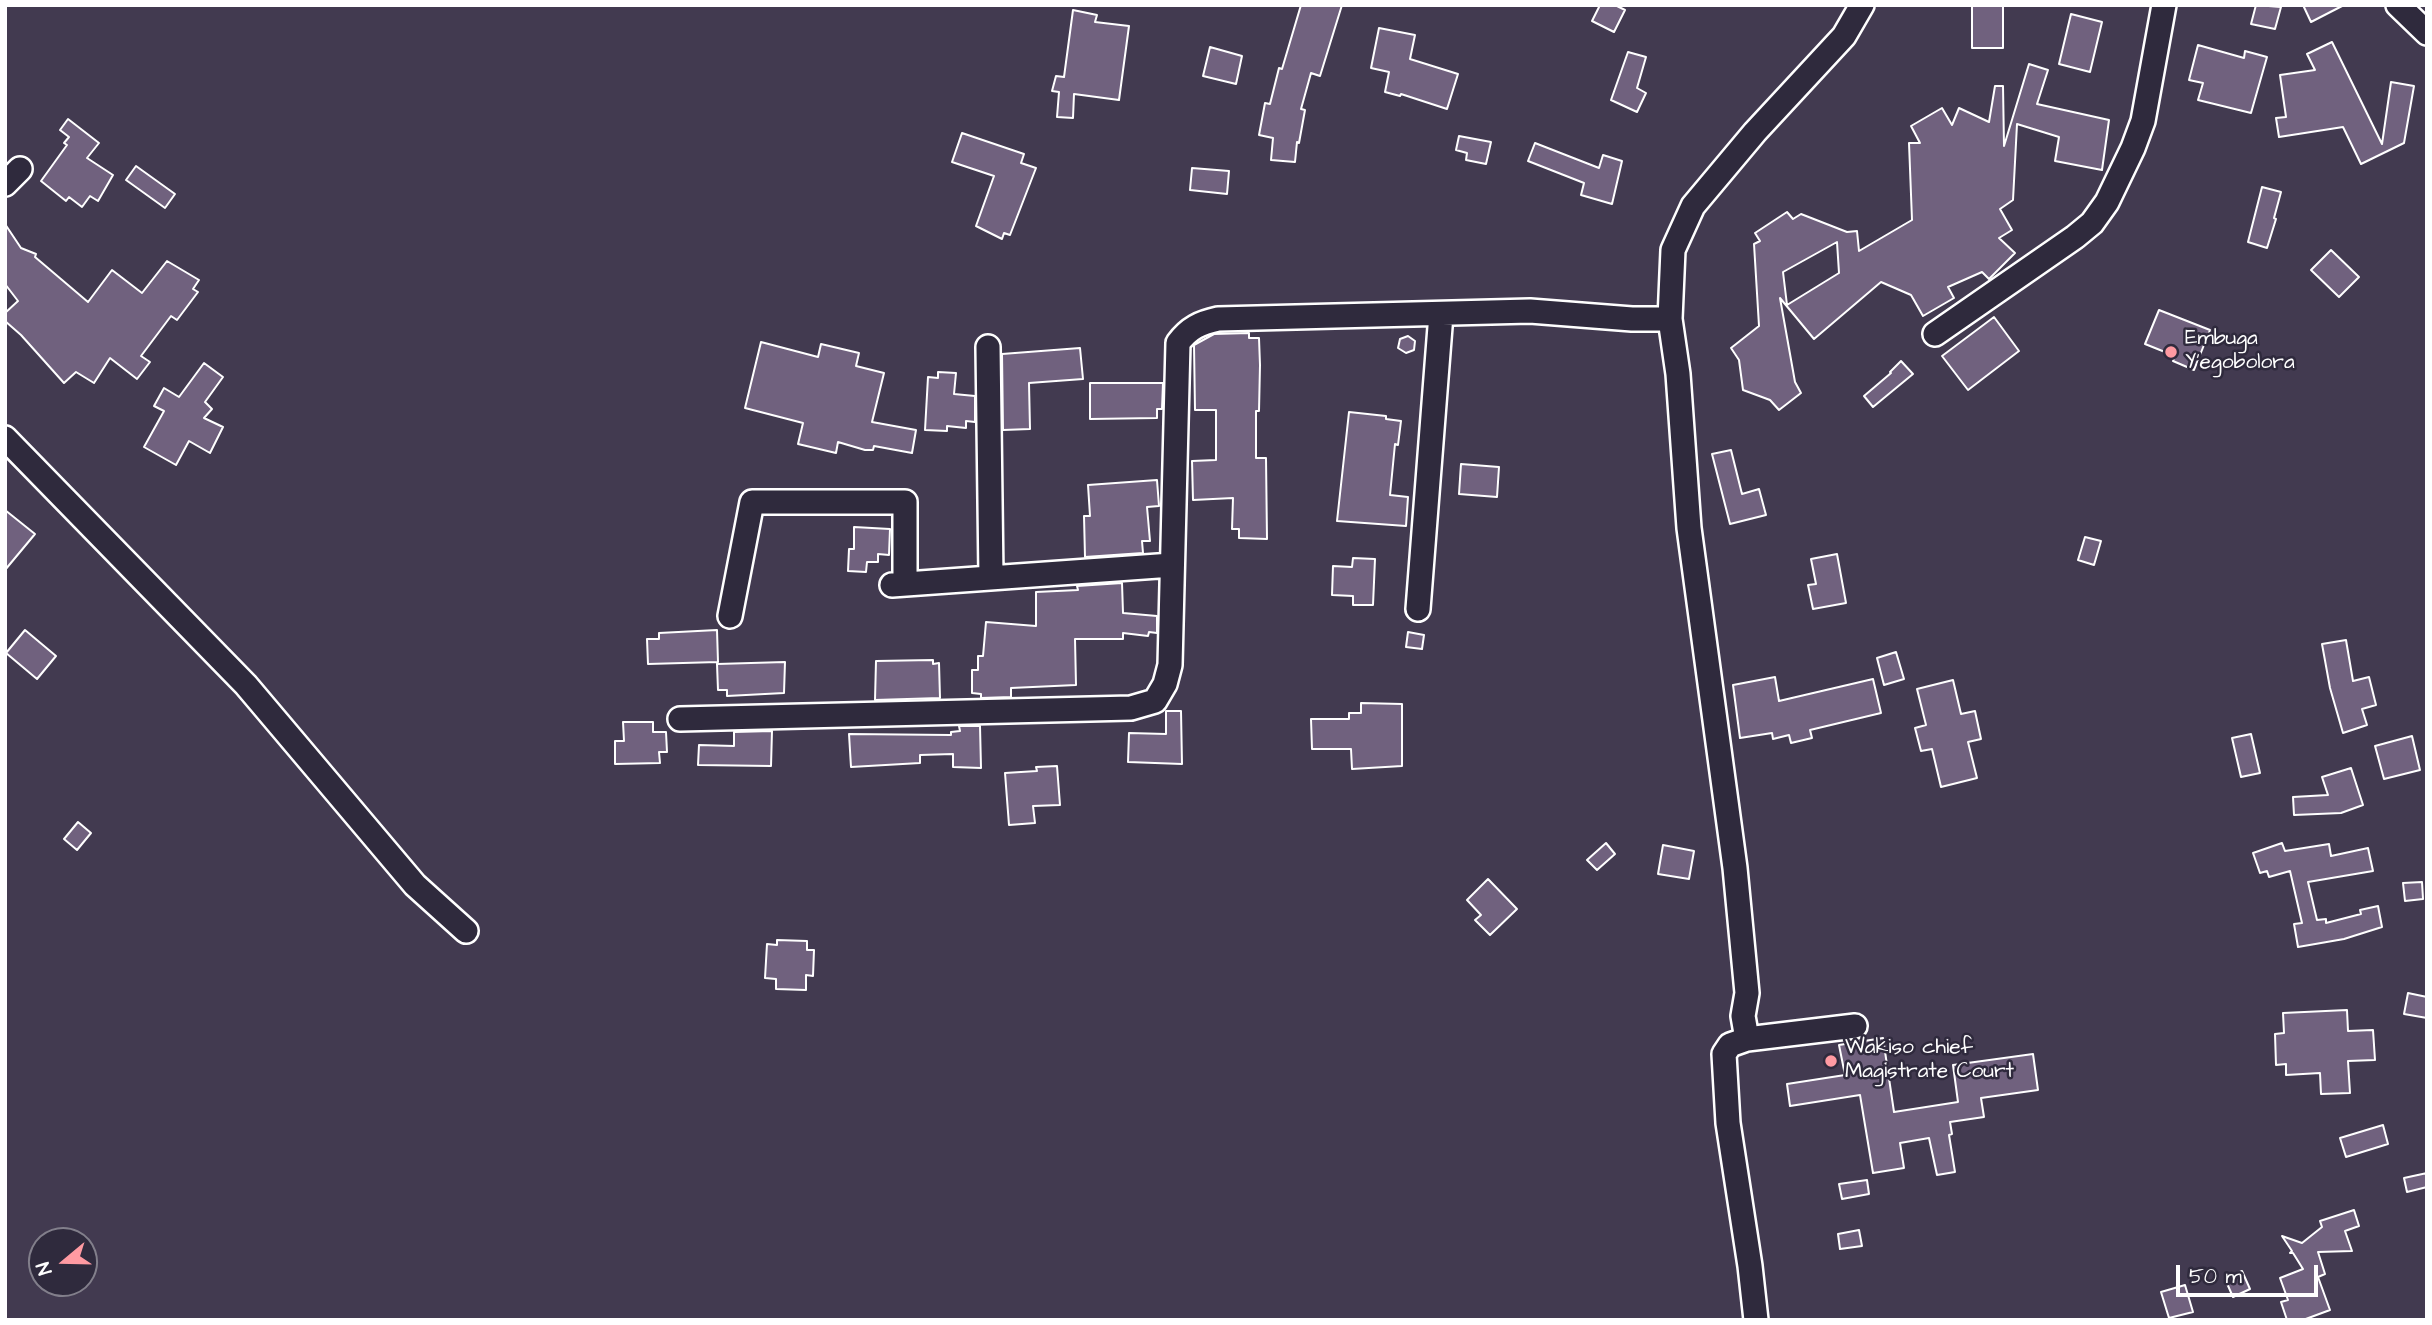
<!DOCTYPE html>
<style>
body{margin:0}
#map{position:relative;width:2432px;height:1325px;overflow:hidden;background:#423a50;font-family:"Architects Daughter",sans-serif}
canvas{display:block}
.frame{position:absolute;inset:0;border:7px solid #fff;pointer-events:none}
.north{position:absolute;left:28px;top:1227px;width:70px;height:70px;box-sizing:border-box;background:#2f2a3d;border:2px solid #827f8b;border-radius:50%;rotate:251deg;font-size:19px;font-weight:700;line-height:28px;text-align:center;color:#fff}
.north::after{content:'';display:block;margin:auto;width:24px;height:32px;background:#ff9aa2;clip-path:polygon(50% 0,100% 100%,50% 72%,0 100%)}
.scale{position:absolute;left:2176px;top:1265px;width:142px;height:32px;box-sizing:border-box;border:4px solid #fff;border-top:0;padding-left:9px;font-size:21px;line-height:24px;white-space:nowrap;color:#fff;-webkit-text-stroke:5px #2f2a3d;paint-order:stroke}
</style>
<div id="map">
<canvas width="2432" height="1325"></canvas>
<div class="frame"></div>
<div class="north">N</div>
<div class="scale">50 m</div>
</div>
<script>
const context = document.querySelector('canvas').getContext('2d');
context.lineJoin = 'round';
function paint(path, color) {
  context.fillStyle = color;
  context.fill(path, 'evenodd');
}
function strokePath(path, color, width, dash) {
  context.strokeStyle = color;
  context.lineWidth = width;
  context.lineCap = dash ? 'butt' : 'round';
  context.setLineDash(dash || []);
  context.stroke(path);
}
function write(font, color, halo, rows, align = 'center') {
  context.font = font + ' "Architects Daughter",sans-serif';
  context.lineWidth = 5;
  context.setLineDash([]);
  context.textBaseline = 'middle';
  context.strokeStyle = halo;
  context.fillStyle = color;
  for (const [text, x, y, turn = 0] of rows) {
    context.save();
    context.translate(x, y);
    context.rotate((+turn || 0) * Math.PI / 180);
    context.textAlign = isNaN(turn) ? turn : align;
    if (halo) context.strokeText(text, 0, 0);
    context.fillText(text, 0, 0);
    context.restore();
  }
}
const building = new Path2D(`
 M1301,5H1342L1320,76L1311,73L1301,109L1305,110L1299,143L1297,142L1295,162L1271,160L1273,138L1259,135L1265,103L1270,104L1279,68L1282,69Z
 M1600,5H1615L1625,10L1614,32L1592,21Z
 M1972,5H2003V48H1972Z
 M2256,5L2281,7L2275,29L2251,24Z
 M2303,5H2344L2311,22Z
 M1073,10L1097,15L1095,22L1129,26L1119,100L1074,94L1073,118L1057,117L1059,92L1052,91L1056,76L1064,77Z
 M2071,14L2102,22L2090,72L2059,64Z
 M1379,28L1415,35L1410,59L1458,74L1447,109L1401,94L1400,96L1385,92L1389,72L1371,68Z
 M2332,42L2382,144L2391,82L2414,86L2404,143L2361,164L2343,127L2279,137L2276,118L2286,117L2280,75L2315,70L2307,54Z
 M2198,45L2244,58L2245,51L2267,57L2251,113L2198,100L2203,83L2189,80Z
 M1210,47L1242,56L1236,84L1203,76Z
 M1628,52L1646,57L1637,88L1646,93L1637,112L1611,100Z
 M2029,64L2048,70L2037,104L2109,120L2102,170L2055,161L2059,137L2017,124L2013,200L2000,209L2012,230L1999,238L2015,253L1989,279L1982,272L1948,287L1954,298L1923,316L1911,295L1881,282L1814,339L1780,298L1795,382L1801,393L1779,410L1770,400L1743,390L1739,360L1731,348L1759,326L1754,244L1760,241L1755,233L1787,212L1793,219L1801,214L1847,232L1857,231L1859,251L1912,220L1909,143H1920L1911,126L1942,108L1952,125L1959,108L1989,122L1995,86H2003L2004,146ZM1837,242L1839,273L1787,305L1783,272Z
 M68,119L99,143L87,158L113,175L98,201L90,196L82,207L69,197L66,201L41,181L67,145L64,143L69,137L60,130Z
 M962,133L1024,154L1021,163L1036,168L1010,235L1004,233L1002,239L976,226L994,176L952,162Z
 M1459,136L1491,142L1486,164L1466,160L1467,153L1456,150Z
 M1535,143L1599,168L1603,155L1622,161L1612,204L1581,195L1584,183L1528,161Z
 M136,166L175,194L165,208L126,180Z
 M1192,168L1229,171L1227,194L1190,190Z
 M2262,187L2281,192L2274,218L2276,219L2267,248L2248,242Z
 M5,224L21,248L36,254L35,257L88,302L112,270L142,293L167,261L199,280L193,289L198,292L177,320L171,316L141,356L150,362L137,379L110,358L94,383L76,372L64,383L21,335L5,321V313L18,301L5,284Z
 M2331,250L2359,277L2339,297L2311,270Z
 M2159,310L2210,330L2194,370L2173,361L2175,356L2145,344Z
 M1994,317L2019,351L1968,390L1942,356Z
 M1249,333V338H1259L1260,365L1259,411H1256V458H1266L1267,539L1239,538V529H1232L1233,498L1193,500L1192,461L1216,460V410H1195L1194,345L1214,334Z
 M1408,336L1415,341L1414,350L1406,353L1398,348L1400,339Z
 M761,342L818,357L821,344L859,353L856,366L884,373L872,422L916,430L912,453L874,446L873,450H865L838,442L836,453L798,444L803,423L745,408Z
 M1080,348L1083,379L1029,383L1030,429L1003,430L1002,354Z
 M1901,361L1913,374L1873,407L1864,396L1891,373L1890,372Z
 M204,363L223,377L205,402L212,409L204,418L223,427L210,453L189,441L176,465L144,447L164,411L154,406L164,388L179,397Z
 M938,372L956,373L954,394L975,396V422L966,421V428L947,426V431L925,430L928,377L938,378Z
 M1090,383H1163L1162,409H1157V418L1090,419Z
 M1349,412L1386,416V419L1401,421L1398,445L1395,444L1390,495L1408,497L1406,526L1337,521Z
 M1731,450L1742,494L1759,489L1766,515L1730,524L1712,454Z
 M1461,464L1499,467L1497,497L1459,494Z
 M1157,480L1159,506L1147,507L1150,541H1142L1143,553L1085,557L1084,516H1090L1088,485Z
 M5,510L35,534L5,570Z
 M854,527L890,529L889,555L878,554V562H867L866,572L848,571L849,549H854Z
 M2085,537L2101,541L2094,565L2078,560Z
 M1837,554L1846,603L1813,609L1808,585L1816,584L1811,559Z
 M1353,558L1375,559L1373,605H1353V596L1332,595L1333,566L1352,567Z
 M1122,583L1123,613L1157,616V633L1149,632L1148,636L1123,633V639H1075L1076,685L1011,688V697L981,698V694L972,693V670H978V656H983L986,622L1036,626V592L1078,590L1077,586Z
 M25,630L56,656L37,679L6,653Z
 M717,630L718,662L648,664L647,639H659V633Z
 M1408,632L1424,635L1422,649L1406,647Z
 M2346,640L2353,681L2369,677L2376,705L2362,709L2367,725L2343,733L2330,688L2322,644Z
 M1896,652L1904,679L1884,685L1877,658Z
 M933,660V664L939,663L940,698L875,700L876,661Z
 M785,662L784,693L727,696V690H718L717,664Z
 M1775,677L1779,701L1873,679L1881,713L1810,730L1812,738L1791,743L1789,735L1773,739L1772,733L1740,738L1733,685Z
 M1953,680L1961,714L1975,711L1981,739L1968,742L1977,778L1941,787L1932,749L1921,751L1915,728L1926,725L1917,689Z
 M1361,703L1402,704V766L1352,769L1351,749H1312L1311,719H1349V713H1361Z
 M1166,711H1181L1182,764L1128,762L1129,733L1166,734Z
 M623,722H653V732H666L667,752H659L660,763L615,764V741H624Z
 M959,726H980L981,768L953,767V754L920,755V763L851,767L849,734L951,735V732L960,731Z
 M772,731L771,766L698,765L699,745L734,746V732Z
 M2251,734L2260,773L2241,777L2232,738Z
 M2412,736L2420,770L2384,779L2375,746Z
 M1057,766L1060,805L1033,806L1035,823L1009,825L1005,773L1037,771L1036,767Z
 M2351,768L2363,805L2341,813L2294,815L2293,797L2328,795L2322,777Z
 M78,822L91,833L77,850L64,839Z
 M1606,843L1615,854L1597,870L1587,860Z
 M2282,843L2285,851L2329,844L2331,856L2368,848L2373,871L2308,882L2317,920L2326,919V923L2361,914L2360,910L2378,906L2382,927L2344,939L2298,947L2294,924L2302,923L2290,871L2269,877L2267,871L2260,873L2253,853Z
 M1663,845L1694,851L1689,879L1658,874Z
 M1488,879L1517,909L1490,935L1475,920L1481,915L1467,900Z
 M2422,882L2423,899L2405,901L2403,883Z
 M777,940L807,941V950H814L813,976L806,975V990L776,989V979L765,978L767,944L777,945Z
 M2408,993L2427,997V1018L2404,1014Z
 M2347,1010L2348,1031L2373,1030L2375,1060L2348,1061L2350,1093L2321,1094L2320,1073L2286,1075V1064L2276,1065L2275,1034L2284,1033L2283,1013Z
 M1883,1038L1894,1112L1958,1102L1953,1065L2033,1054L2038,1090L1981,1098L1984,1117L1950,1122L1952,1134L1949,1135L1955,1172L1937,1175L1929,1138L1900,1143L1904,1168L1873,1173L1860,1095L1790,1106L1787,1084L1845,1075L1839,1045Z
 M2383,1125L2388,1144L2346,1157L2340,1138Z
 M2427,1173V1187L2407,1192L2404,1178Z
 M1867,1180L1869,1194L1842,1199L1839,1184Z
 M2354,1210L2359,1226L2345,1231L2352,1251L2318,1252L2325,1274L2318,1277L2330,1310L2303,1320H2287L2281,1302L2288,1300L2280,1278L2303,1269L2293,1253H2290L2292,1251L2282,1236L2302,1243L2322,1227L2320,1221Z
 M1859,1230L1862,1246L1840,1249L1838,1234Z
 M2242,1271L2250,1289L2233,1297L2225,1279Z
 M2185,1285L2193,1312L2169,1318L2161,1292Z`);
paint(building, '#70617e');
strokePath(building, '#fff', 2);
const minor = new Path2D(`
 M2398,5L2427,33
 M5,184L20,169
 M1935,334L2075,237L2092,223L2107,202L2133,148L2143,121L2164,5
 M988,347L991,578
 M5,438L246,685L415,885L466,931
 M892,585L1172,565
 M1418,609L1441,314
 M730,616L752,502H905V584
 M680,719L1131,708L1155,701L1165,684L1170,665L1178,343C1189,328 1200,323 1218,319L1530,311L1632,319H1670
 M1747,1039L1855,1026
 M1756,1320L1750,1266L1728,1123L1724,1054L1730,1045L1747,1039L1743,1016L1747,993L1735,868L1689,528L1678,374L1670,319L1673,250L1693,206L1755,132L1844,36L1862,5`);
strokePath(minor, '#fff', 28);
strokePath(minor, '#2f2a3d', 23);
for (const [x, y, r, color] of [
 [2171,352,7,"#ff9aa2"],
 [1831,1061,7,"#ff9aa2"]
]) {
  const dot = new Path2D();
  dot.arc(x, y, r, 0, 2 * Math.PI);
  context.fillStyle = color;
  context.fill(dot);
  strokePath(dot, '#2f2a3d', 2.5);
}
write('21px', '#fff', '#2f2a3d', [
 ["Embuga",2185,340],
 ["Y'egobolora",2185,364],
 ["Wakiso chief",1845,1049],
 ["Magistrate Court",1845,1073]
], 'left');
</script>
